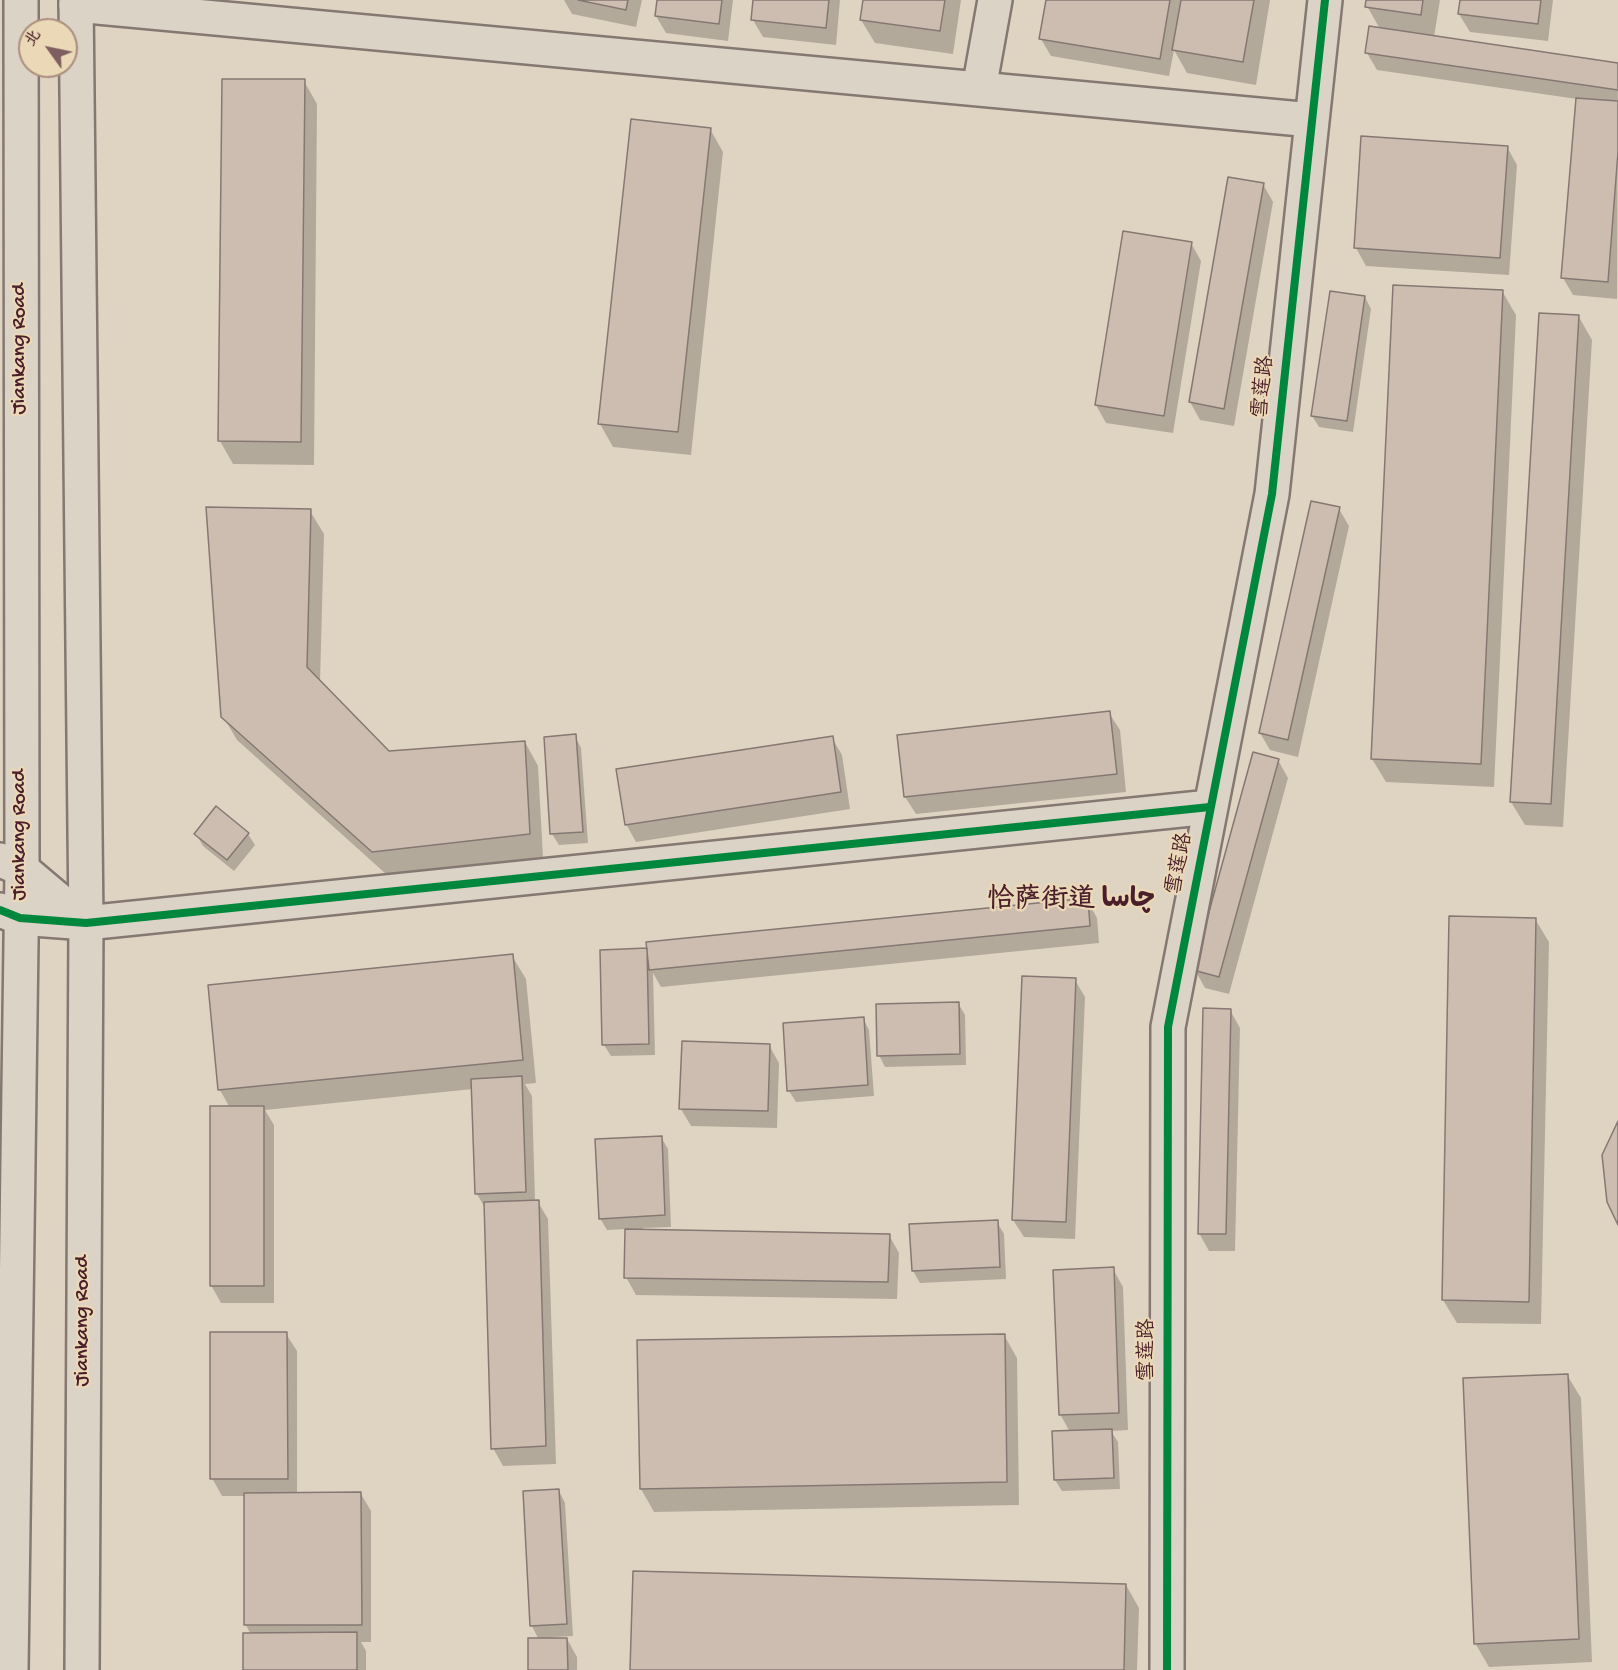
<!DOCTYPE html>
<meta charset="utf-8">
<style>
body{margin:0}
#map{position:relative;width:1618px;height:1670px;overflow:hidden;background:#dfd4c2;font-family:"Gochi Hand","LXGW WenKai TC",sans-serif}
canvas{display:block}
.north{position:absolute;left:18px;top:18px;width:60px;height:60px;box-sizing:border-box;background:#ebd8b6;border:2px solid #ab8e7e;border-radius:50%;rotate:303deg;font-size:16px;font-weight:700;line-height:24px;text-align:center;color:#4a1f2b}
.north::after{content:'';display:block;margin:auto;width:21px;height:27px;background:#7e5e60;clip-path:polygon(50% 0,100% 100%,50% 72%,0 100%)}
</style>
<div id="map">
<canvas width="1618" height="1670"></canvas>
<div class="north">北</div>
</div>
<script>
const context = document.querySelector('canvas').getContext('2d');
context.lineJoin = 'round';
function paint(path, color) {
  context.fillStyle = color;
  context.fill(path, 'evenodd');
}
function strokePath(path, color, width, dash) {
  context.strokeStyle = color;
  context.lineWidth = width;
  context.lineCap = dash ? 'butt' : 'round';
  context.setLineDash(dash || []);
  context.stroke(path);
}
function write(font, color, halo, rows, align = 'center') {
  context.font = font + ' "Gochi Hand","Playpen Sans Arabic","LXGW WenKai TC",sans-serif';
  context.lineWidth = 4.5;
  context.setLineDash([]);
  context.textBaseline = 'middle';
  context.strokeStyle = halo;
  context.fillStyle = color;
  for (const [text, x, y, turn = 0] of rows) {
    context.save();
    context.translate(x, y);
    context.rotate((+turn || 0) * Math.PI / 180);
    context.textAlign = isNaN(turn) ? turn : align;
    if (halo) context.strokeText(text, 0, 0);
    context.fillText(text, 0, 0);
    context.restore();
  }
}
paint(new Path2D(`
 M564,0H642L636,27L572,14Z
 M658,0H733L728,41L666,33L656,16Z
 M755,0H840L836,45L763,37L753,20Z
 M864,0H961L953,54L875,43L861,20Z
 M1047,0H1270L1256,85L1187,73L1174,50L1169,76L1051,56L1041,39Z
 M1368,0H1440L1434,37L1618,64L1617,299L1573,295L1563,278L1577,99L1377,70L1367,53L1380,29L1367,6Z
 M1461,0H1553L1548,41L1470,32L1459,14Z
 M304,81L317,104L314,465L233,464L220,441Z
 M710,129L723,152L691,455L613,447L600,424Z
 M1507,147L1517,165L1509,275L1366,266L1356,248Z
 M1263,184L1273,202L1234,426L1200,420L1190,402Z
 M1191,243L1201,261L1173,433L1106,423L1096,405Z
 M1394,287L1502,291L1516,315L1494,787L1386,782L1372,759Z
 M1365,297L1371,309L1353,432L1319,427L1312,416Z
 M1579,317L1592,340L1563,827L1525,825L1511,802Z
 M1339,509L1349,526L1298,757L1270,750L1260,733Z
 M310,511L324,534L320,682L389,753L525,742L538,766L543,857L386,874L237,740L223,716Z
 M1109,713L1120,730L1126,792L916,814L905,797L899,736Z
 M575,736L581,748L588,843L559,845L552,834Z
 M832,738L842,755L850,809L636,842L626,824Z
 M1278,760L1288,778L1229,994L1205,988L1195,970Z
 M196,834H248L255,845L234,871L203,846Z
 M1087,900L1097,918L1099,943L661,987L653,973L655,1055L611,1056L604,1045L646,950L649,956Z
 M1451,918L1535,919L1549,942L1541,1324L1457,1323L1443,1300Z
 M512,956L526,979L536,1083L525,1084L532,1096L535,1202H538L548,1219L556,1464L503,1466L493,1448L485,1208L477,1194L473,1089L265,1110L274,1125V1303H221L211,1285L230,1108L220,1090Z
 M1075,980L1085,997L1075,1239L1024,1237L1013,1220Z
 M958,1003L965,1015L966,1065L885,1067L879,1055Z
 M1230,1010L1240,1028L1235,1251H1209L1199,1233Z
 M863,1018L869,1030L874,1096L796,1102L789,1091Z
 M769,1045L779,1063L777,1128L691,1126L681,1109Z
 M661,1137L668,1149L671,1227L643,1228V1231L889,1235L899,1253L897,1299L636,1295L626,1277L627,1229L607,1230L600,1218Z
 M997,1222L1004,1234L1006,1279L920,1283L913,1271L911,1226Z
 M1113,1269L1123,1287L1128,1430L1111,1431L1118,1442L1120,1489L1062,1491L1055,1480L1070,1432L1060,1414Z
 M286,1334L297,1351V1494H361L371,1511V1642H361L366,1651V1670H245L251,1635L246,1625V1496H222L212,1478Z
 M1004,1335L1017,1358L1019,1505L654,1512L641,1489Z
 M1567,1375L1581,1398L1592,1662L1489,1667L1475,1643Z
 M559,1491L565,1503L573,1636L554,1637V1639H567L577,1657V1670H529L539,1640L532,1626L525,1493Z
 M1126,1585L1139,1608L1137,1670H632Z`), '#0003');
const building = new Path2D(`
 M578,0H628L626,10Z
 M657,0H722L719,24L655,16Z
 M753,0H829L826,28L751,20Z
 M863,0H945L940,31L860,20Z
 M1046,0H1170L1160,59L1039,39Z
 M1181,0H1254L1243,62L1172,50Z
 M1366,0H1423L1421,15L1365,7Z
 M1460,0H1541L1538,24L1458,14Z
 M1369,26L1618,63V90L1365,53Z
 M222,79H305L301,442L218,441Z
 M1576,98L1618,101V152L1608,282L1561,278Z
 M631,119L711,128L678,432L598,424Z
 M1361,136L1508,146L1500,258L1354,248Z
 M1228,177L1264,183L1224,409L1189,402Z
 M1123,231L1192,242L1164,416L1095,405Z
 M1393,285L1503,290L1481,764L1371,759Z
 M1330,291L1365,296L1347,421L1311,416Z
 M1539,313L1579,315L1551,804L1510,802Z
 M1311,501L1340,507L1288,740L1259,733Z
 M206,507L311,509L307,667L389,751L525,741L530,834L372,852L221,717Z
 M1110,711L1117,774L904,797L897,735Z
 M576,734L583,832L550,834L544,737Z
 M833,736L841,792L625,825L616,769Z
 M1253,752L1279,759L1219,977L1193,970Z
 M216,806L249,833L227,860L194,834Z
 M1088,898L1090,926L649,970L646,942Z
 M1449,916L1536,918L1529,1302L1442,1300Z
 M647,948L649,1044L602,1045L600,950Z
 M513,954L523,1060L218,1090L208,985Z
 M1022,976L1076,978L1066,1222L1012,1220Z
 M959,1002L960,1054L877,1056L876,1004Z
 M1203,1008L1231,1009L1226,1234H1198Z
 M864,1017L868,1085L787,1091L783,1023Z
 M682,1041L770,1044L768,1111L679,1109Z
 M522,1076L526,1192L475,1194L471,1079Z
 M210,1106H264V1286H210Z
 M1618,1121V1225L1607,1202L1602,1155Z
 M662,1136L665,1215L599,1219L595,1139Z
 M539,1200L546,1446L491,1449L484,1202Z
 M998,1220L1000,1267L912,1271L909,1224Z
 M625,1229L890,1234L888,1282L624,1278Z
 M1114,1267L1119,1413L1059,1415L1053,1270Z
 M210,1332H287L288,1479H210Z
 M1005,1334L1007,1482L640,1489L637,1340Z
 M1568,1374L1579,1639L1474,1644L1463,1378Z
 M1112,1429L1114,1478L1054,1480L1052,1431Z
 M559,1489L567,1624L530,1626L523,1491Z
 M361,1492L362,1625H244V1493Z
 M633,1571L1126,1584L1124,1670H630Z
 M357,1632V1670H243V1633Z
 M528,1638H567L568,1670H528Z`);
paint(building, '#cdbdb1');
strokePath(building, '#857872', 1.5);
const minor = new Path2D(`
 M76,5L1312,120
 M979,89L995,0
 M0,860L22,869L86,923
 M0,910L20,918L86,923L1210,807
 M1167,1670L1168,1027L1272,494L1325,0`);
const major = new Path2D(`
 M76,0L86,923L82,1670
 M11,1670L22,869L21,0`);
strokePath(minor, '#857872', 38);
strokePath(major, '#857872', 38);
strokePath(minor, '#dbd3c6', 33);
strokePath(major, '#dbd3c6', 33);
strokePath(new Path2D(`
 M0,910L20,918L86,923L1210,807
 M1167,1670L1168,1027L1272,494L1325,0`), '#00873e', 8);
write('21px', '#4a1f2b', '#ebd8b6', [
 ["Jiankang Road",21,349,-90],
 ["雪莲路",1265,387,-84],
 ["Jiankang Road",21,835,-90],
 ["雪莲路",1181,864,-79],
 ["Jiankang Road",84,1321,-90],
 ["雪莲路",1149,1350,-90]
]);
write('bold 27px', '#4a1f2b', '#ebd8b6', [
 ["恰萨街道 چاسا",1071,902]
]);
</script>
